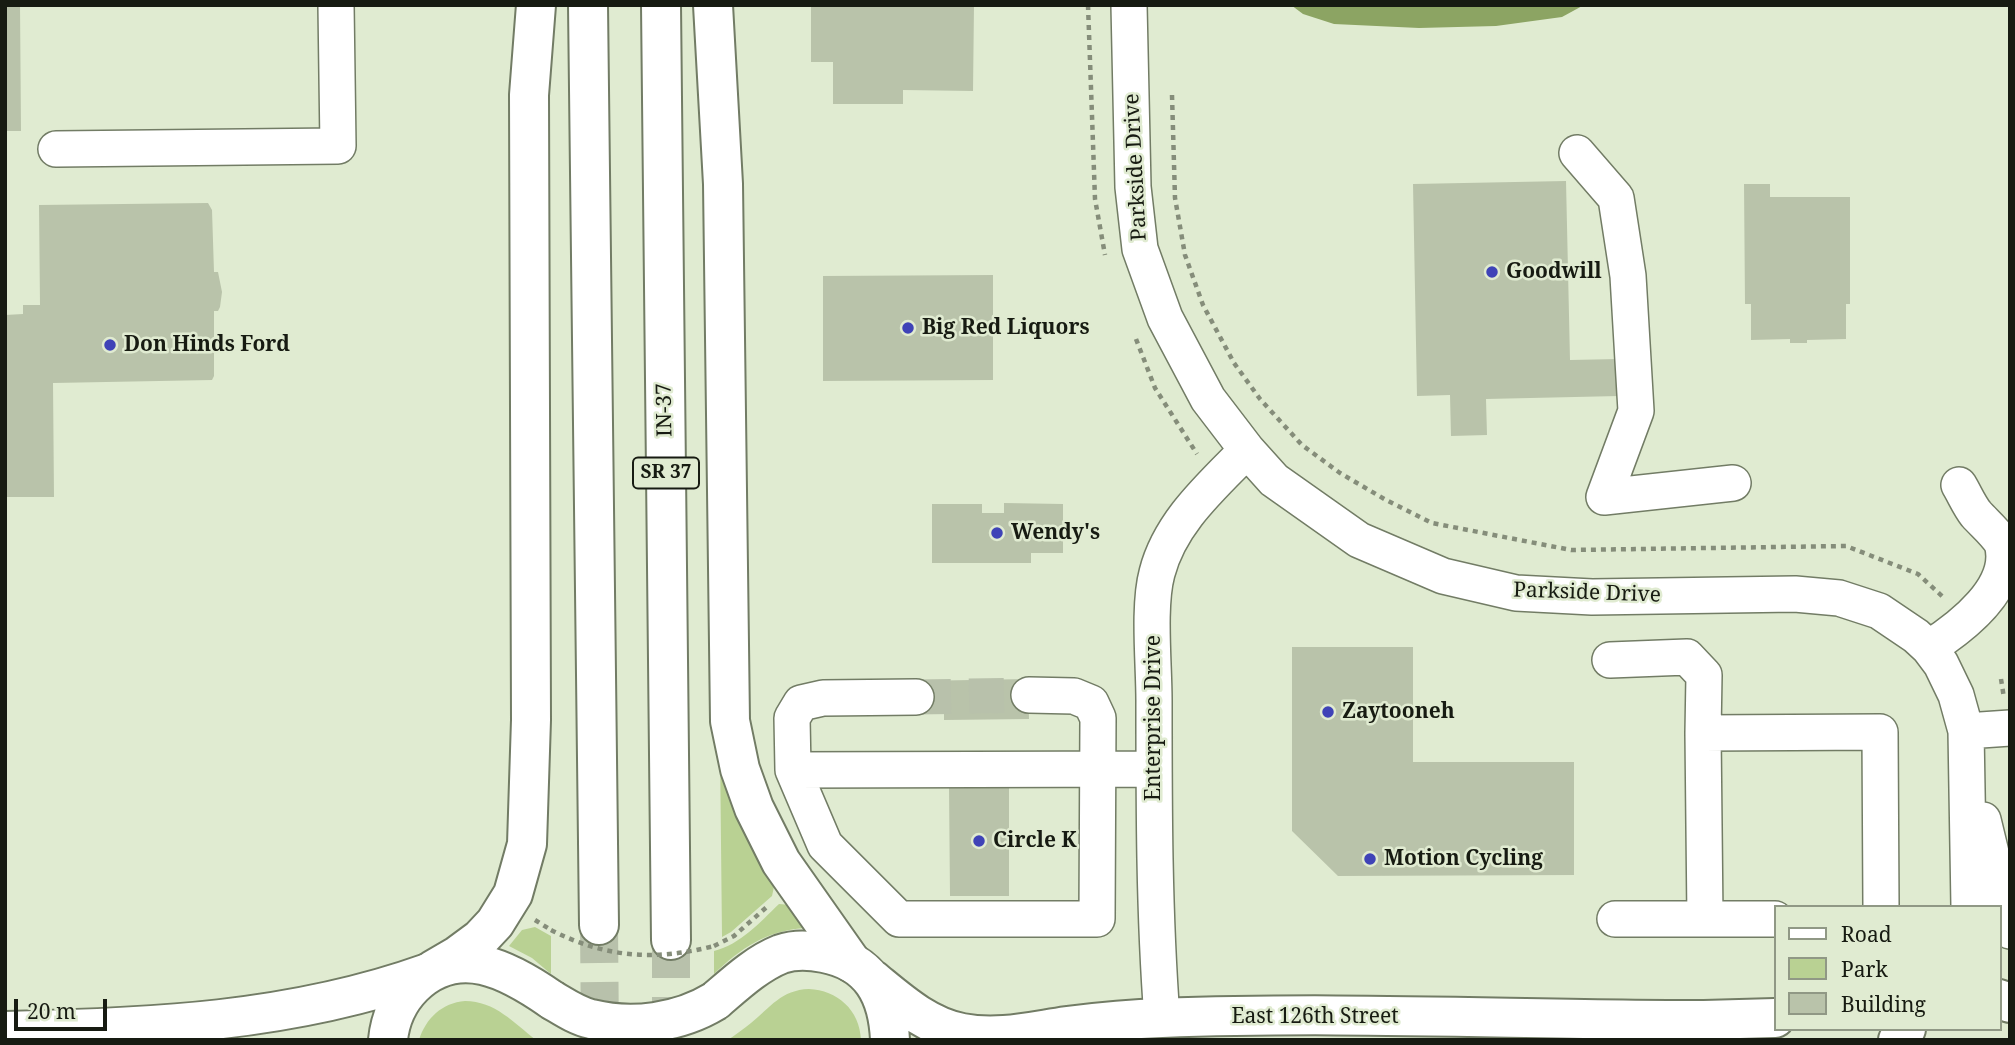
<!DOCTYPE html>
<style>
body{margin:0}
#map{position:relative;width:2015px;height:1045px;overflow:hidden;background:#e0ebd1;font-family:"Noto Serif",serif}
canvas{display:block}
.frame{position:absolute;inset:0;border:7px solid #171b12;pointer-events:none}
.legend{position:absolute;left:1774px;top:905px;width:228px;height:126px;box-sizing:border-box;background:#e0ebd1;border:2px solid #909885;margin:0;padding:9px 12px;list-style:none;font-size:21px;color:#171b12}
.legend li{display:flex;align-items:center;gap:14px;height:35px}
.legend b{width:35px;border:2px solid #909885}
.scale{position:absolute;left:14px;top:999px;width:93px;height:32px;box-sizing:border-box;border:4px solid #171b12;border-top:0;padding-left:9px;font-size:21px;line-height:24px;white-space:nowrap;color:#171b12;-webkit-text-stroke:5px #e0ebd1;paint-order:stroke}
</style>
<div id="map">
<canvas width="2015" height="1045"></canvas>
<div class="frame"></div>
<ul class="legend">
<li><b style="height:9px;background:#fff"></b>Road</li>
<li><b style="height:19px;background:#b9d193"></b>Park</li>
<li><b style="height:19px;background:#b9c3aa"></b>Building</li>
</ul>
<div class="scale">20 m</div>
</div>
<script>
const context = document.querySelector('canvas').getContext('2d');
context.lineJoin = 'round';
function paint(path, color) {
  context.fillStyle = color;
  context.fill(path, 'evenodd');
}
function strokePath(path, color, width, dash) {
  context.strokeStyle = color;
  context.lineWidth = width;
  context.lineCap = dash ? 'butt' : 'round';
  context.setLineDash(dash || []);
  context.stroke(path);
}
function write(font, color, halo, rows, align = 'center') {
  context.font = font + ' "Noto Serif",serif';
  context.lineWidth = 5;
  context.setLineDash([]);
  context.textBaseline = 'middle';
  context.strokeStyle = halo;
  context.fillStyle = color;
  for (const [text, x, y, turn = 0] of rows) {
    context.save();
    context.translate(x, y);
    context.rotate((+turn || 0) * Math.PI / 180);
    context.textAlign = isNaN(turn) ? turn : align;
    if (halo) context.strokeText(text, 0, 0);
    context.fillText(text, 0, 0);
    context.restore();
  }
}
paint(new Path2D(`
 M720,749L775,882L772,896L731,932L722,937Z
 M779,904L791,905L804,928C766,931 741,948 714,974V951C741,944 759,923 779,904Z
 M535,927L551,936V974L532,958L509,946L522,930Z
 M809,989C837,990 860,1010 861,1040H728C736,1034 744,1029 751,1023C771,1007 781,990 809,989Z
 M465,1001C495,1001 514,1023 536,1040H419C426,1018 442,1003 465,1001Z`), '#b9d193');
paint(new Path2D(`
 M1291,5H1584L1562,17L1496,26L1419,28L1334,24L1303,14Z`), '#8ca463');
paint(new Path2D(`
 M5,5H20L21,131H5Z
 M811,5H974L973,91L903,90V104H833V62H811Z
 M1566,181L1570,360L1619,359V396L1486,399L1487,435L1451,436L1450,395L1417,396L1413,184Z
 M1744,184H1770V197H1850V304H1846V339L1807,340V343H1790V339L1751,340V304H1745Z
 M208,203L212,210L214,272H218L222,292L220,307L218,311H214V376L212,380L53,383L54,497H5V315L23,314V305H40L39,205Z
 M993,275V380L823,381V276Z
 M1004,503L1063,504V553H1031V563H932V504H982V513H1004Z
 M1292,647H1413V762H1574V875L1338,876L1292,831Z
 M1028,679L1029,719L944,720V707H916V681Z
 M949,786H1009V896H950Z`), '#b9c3aa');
strokePath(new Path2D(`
 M916,697L1029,695`), '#b8c1ab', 35, [35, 18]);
strokePath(new Path2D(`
 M599,925L600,1040
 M671,940V1040`), '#b8c1ab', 38, [38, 19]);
const minor = new Path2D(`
 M1129,5L1133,187L1140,249L1165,318L1208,399L1247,450L1274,480L1359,540L1443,576L1516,593L1592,597L1795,594L1839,598L1879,611L1916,636L1929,648L1941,664L1956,695L1966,731L1969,907
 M56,149L338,146L336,5
 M1577,153L1616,198L1628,276L1636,411L1604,497L1733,483
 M1929,648C1960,628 2015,587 2002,543C1995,532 1984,523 1976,514C1969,505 1965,495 1959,485
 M1610,660L1687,657L1704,675L1703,733L1880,732L1881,907
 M916,697L823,698L801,703L792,718L793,770L825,845L899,919H1097L1098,718L1091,703L1074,696L1029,695
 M1966,731L2010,728
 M1703,733L1705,919
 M793,770L1154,769
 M1983,820L2010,931
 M1615,919H1775
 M1162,1018C1154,913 1154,806 1154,700C1154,664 1148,606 1157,573C1170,522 1212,486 1247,450`);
const major = new Path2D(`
 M872,979C899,1001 926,1026 962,1033C998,1040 1032,1031 1067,1026C1099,1022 1131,1019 1162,1018C1343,1011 1524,1020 1704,1020L1775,1018
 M1999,999L2010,1003
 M715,1001C735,984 756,964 781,954C796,949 809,950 824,953C871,962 888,995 890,1040
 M5,1031C149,1028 291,1022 428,973
 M388,1040C390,1019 398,1001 413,986C458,942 509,970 552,1000
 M1898,1040L1906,1029`);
const highway = new Path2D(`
 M588,5L599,925
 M661,5L671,940
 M713,5L723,184L730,721L740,769L754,808L781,862L852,963
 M433,970L457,956L480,939L495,923L513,894L527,844L531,720L529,95L536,5`);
strokePath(minor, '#727c65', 38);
strokePath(major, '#727c65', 42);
strokePath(highway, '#727c65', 42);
strokePath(new Path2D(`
 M1088,5L1095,199L1105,255
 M1172,95L1175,198L1185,255L1203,305L1234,363L1260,399L1302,445L1340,473L1386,500L1432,523L1571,550L1846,546L1918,574L1943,597
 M1136,339L1155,388L1197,454
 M2001,679L2004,698
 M535,920L551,930
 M714,946L734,936L769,905`), '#858d7a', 4.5, [5, 5]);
strokePath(minor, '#fff', 35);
strokePath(major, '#fff', 38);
strokePath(highway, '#fff', 38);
const majorBridge = new Path2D(`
 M552,1000C564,1007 577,1016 591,1019C632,1029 679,1023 715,1001`);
strokePath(majorBridge, '#727c65', 42, []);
strokePath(new Path2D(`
 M551,930C606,958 655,961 714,946`), '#858d7a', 4.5, [5, 5]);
strokePath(majorBridge, '#fff', 38);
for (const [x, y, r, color] of [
 [1492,272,7,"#3f43b7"],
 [908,328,7,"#3f43b7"],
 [110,345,7,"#3f43b7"],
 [997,533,7,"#3f43b7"],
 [1328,712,7,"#3f43b7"],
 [979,841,7,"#3f43b7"],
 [1370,859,7,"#3f43b7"]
]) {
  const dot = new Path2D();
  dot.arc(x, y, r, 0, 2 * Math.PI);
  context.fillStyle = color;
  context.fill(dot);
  strokePath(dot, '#e0ebd1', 2.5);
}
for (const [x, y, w] of [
 [666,473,66]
]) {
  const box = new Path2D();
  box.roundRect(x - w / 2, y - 15.5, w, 31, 5);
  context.fillStyle = '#e0ebd1';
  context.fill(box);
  strokePath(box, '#171b12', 2);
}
write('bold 19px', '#171b12', null, [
 ["SR 37",666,473]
]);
write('21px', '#171b12', '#e0ebd1', [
 ["Parkside Drive",1136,167,-93],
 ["IN-37",665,410,-91],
 ["Parkside Drive",1587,593,2],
 ["Enterprise Drive",1154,718,-90],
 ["East 126th Street",1315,1017]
]);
write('bold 21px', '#171b12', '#e0ebd1', [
 ["Goodwill",1506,272],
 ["Big Red Liquors",922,328],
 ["Don Hinds Ford",124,345],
 ["Wendy's",1011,533],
 ["Zaytooneh",1342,712],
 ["Circle K",993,841],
 ["Motion Cycling",1384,859]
], 'left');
</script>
